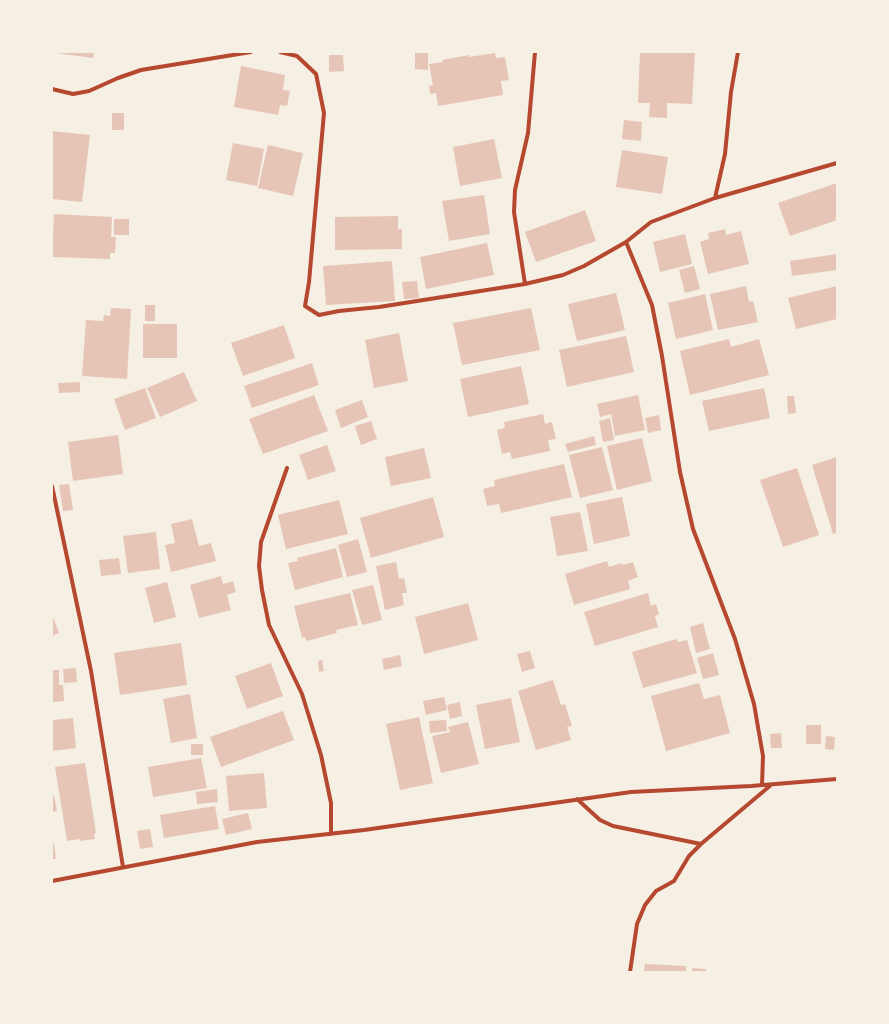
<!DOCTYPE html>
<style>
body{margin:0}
#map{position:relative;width:889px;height:1024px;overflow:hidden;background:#f6efe4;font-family:Helvetica,sans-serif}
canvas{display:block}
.frame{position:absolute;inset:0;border:53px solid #f6efe4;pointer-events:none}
</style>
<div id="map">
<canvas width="889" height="1024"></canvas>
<div class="frame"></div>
</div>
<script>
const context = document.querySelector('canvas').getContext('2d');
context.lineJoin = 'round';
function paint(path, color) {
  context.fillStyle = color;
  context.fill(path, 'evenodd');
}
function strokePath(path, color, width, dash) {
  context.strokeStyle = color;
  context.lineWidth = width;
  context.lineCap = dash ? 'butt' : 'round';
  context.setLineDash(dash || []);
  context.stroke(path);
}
paint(new Path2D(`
 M56,52H94L93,58L56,53Z
 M415,52H428V70L415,69Z
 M640,52H695L692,104L667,103V118L649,117L650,103H638Z
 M495,53L496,58L505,57L509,80L501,81L503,95L438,106L436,93L430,94L429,86L433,85L429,64L443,62L442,60L469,55V57Z
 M329,55H343L344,71L329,72Z
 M241,66L285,75L283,90L290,91L287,106L280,105L278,115L234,107Z
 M112,113H124V130H112Z
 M624,120L642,122L641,141L622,139Z
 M52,131L90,135L82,202L52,199Z
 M494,139L502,178L460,186L453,147Z
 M233,143L264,149L257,186L226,180Z
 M268,145L303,153L293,196L258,188Z
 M622,150L668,157L662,194L616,187Z
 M837,183V220L790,236L778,203Z
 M484,195L490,234L449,241L442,201Z
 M585,210L596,241L536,262L525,232Z
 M54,214L112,217L111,237H116L115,253H110V259L52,257Z
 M398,216V229H402V249L335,250V217Z
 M114,219H129V235H114Z
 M725,229L726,235L741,231L749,264L708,274L700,242L709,239L708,233Z
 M685,234L692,264L660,272L653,242Z
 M487,243L494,275L426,289L420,257Z
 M837,254V270L792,276L790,261Z
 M392,261L395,301L326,305L323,266Z
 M694,266L700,289L685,293L679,270Z
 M417,281L419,298L404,299L402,282Z
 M746,286L749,302L753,301L758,322L718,330L710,294Z
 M837,286V319L796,329L788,298Z
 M616,293L625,330L577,341L568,304Z
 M705,294L713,330L676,339L668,303Z
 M145,305H155V321H145Z
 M111,308L131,309L127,379L82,376L86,320L103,321L104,315L110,316Z
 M531,308L540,350L462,365L453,323Z
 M143,324H177V358H143Z
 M284,325L295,358L243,376L231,343Z
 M399,333L408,381L374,388L365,340Z
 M626,336L634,372L567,387L559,350Z
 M729,339L731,347L759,339L769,375L690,395L680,351Z
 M312,363L319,385L252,408L244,386Z
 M521,366L529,404L468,417L460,379Z
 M184,372L197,401L160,417L147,388Z
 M80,382V392L59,393L58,383Z
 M145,388L156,418L125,430L114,399Z
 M764,388L770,418L709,431L702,401Z
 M314,395L328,431L263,454L249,419Z
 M638,395L645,430L615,436L611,414L600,417L597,404Z
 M787,396H794L796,413L788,414Z
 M362,400L368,417L341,428L335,410Z
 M543,414L545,424L552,422L556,439L548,440L550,451L512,459L510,452L502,454L497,430L505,428L504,422Z
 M659,415L661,430L648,433L645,418Z
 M610,418L614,440L603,442L599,421Z
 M371,421L377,439L361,445L355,426Z
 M118,435L123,474L73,481L68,442Z
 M594,436L596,445L568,452L565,444Z
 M642,438L652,481L617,490L607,446Z
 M327,445L336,471L308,480L299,455Z
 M602,447L613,490L580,498L569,455Z
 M424,448L431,478L391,486L385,457Z
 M837,457V533L833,534L812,465Z
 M564,464L572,497L501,513L499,504L487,506L483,489L495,486L494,480Z
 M797,468L819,535L783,547L760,480Z
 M69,484L73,510L63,511L59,485Z
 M433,497L444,537L371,558L360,518Z
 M622,497L630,536L594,544L586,504Z
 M339,500L348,534L286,549L278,515Z
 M580,512L588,551L557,556L550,517Z
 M192,519L199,546L211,543L216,561L171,572L165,545L175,543L171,524Z
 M156,532L160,569L128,573L123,536Z
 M358,539L367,572L347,577L338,545Z
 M336,548L343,577L295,590L288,563L298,561L297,558Z
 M119,558L121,574L101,576L99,560Z
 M607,561L609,567L622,563L623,565L633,562L638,577L628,581L630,589L574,605L565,574Z
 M396,562L399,579L404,578L407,593H402L404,605L385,610L376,566Z
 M221,576L223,584L233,581L236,592L227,595L231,610L199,618L190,585Z
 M167,582L176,617L154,623L145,588Z
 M373,585L382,620L362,625L352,590Z
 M350,593L358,625L336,630L337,633L306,641L305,637L302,638L294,606Z
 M648,593L651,606L656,604L659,614L655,616L658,627L595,646L584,612Z
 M468,603L478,640L424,654L415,617Z
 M52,614L59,633L52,636Z
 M703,623L710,649L696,653L690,627Z
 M676,639L678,642L687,640L697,673L643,688L632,652Z
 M181,643L187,685L120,695L114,653Z
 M530,651L535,668L522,672L517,654Z
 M713,653L719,675L703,679L697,658Z
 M400,655L402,666L384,670L382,659Z
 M322,660L324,671L319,672L318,661Z
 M271,663L283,696L247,709L235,676Z
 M76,668L77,682L64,683L63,669Z
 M52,670H59V685H63L64,701L52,702Z
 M553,680L561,705L565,704L572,726L567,727L571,740L536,750L518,691Z
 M699,683L704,699L720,695L730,733L666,751L651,696Z
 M190,694L197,738L171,743L163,699Z
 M444,697L447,710L426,715L423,701Z
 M511,698L520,742L485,749L476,705Z
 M460,702L462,716L450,719L447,705Z
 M283,711L294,740L221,767L210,737Z
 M419,717L433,783L400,790L386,724Z
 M73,718L76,748L52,751V720Z
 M446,720L447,731L430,733L429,721Z
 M468,722L479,764L441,773L432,736L450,732L448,727Z
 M806,725H821V744H806Z
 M781,733L782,748H771L770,734Z
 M826,736L835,737L834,750L825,749Z
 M191,744H203V755H191Z
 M201,758L207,788L153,797L148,767Z
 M85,763L96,833L94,834L95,839L80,841L79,839L67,841L55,767Z
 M264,773L267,808L229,811L226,776Z
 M217,789L218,802L197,804L196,792Z
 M54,795L57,811L52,812V796Z
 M215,806L219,829L164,838L160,815Z
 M248,813L252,829L226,835L222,819Z
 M150,829L153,847L140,849L137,831Z
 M52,844H54L56,859H52Z
 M645,964L686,966V972H644Z
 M692,968L706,969V972H692Z`), '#e6c5b7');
strokePath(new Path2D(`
 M280,52L297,56L316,74L324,113L309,282L305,306L319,315L339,311L379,307L525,284L563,275L584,266L626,242L651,222L715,198L837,163
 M52,89L73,94L89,91L118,78L141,70L251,52
 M715,198L725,154L731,92L738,52
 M626,242L652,305L662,356L680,472L693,529L735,639L754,704L763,756L762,785
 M525,284L514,212L515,190L528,133L535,52
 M287,468L261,542L259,566L262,590L269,625L302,694L321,755L331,803V834
 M52,486L91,671L123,867
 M577,799L600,820L613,826L701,844
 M52,881L257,842L364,830L631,792L751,786L837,779
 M630,972L637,924L645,905L656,891L674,881L689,856L701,844L771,785`), '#b5482f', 4);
</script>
